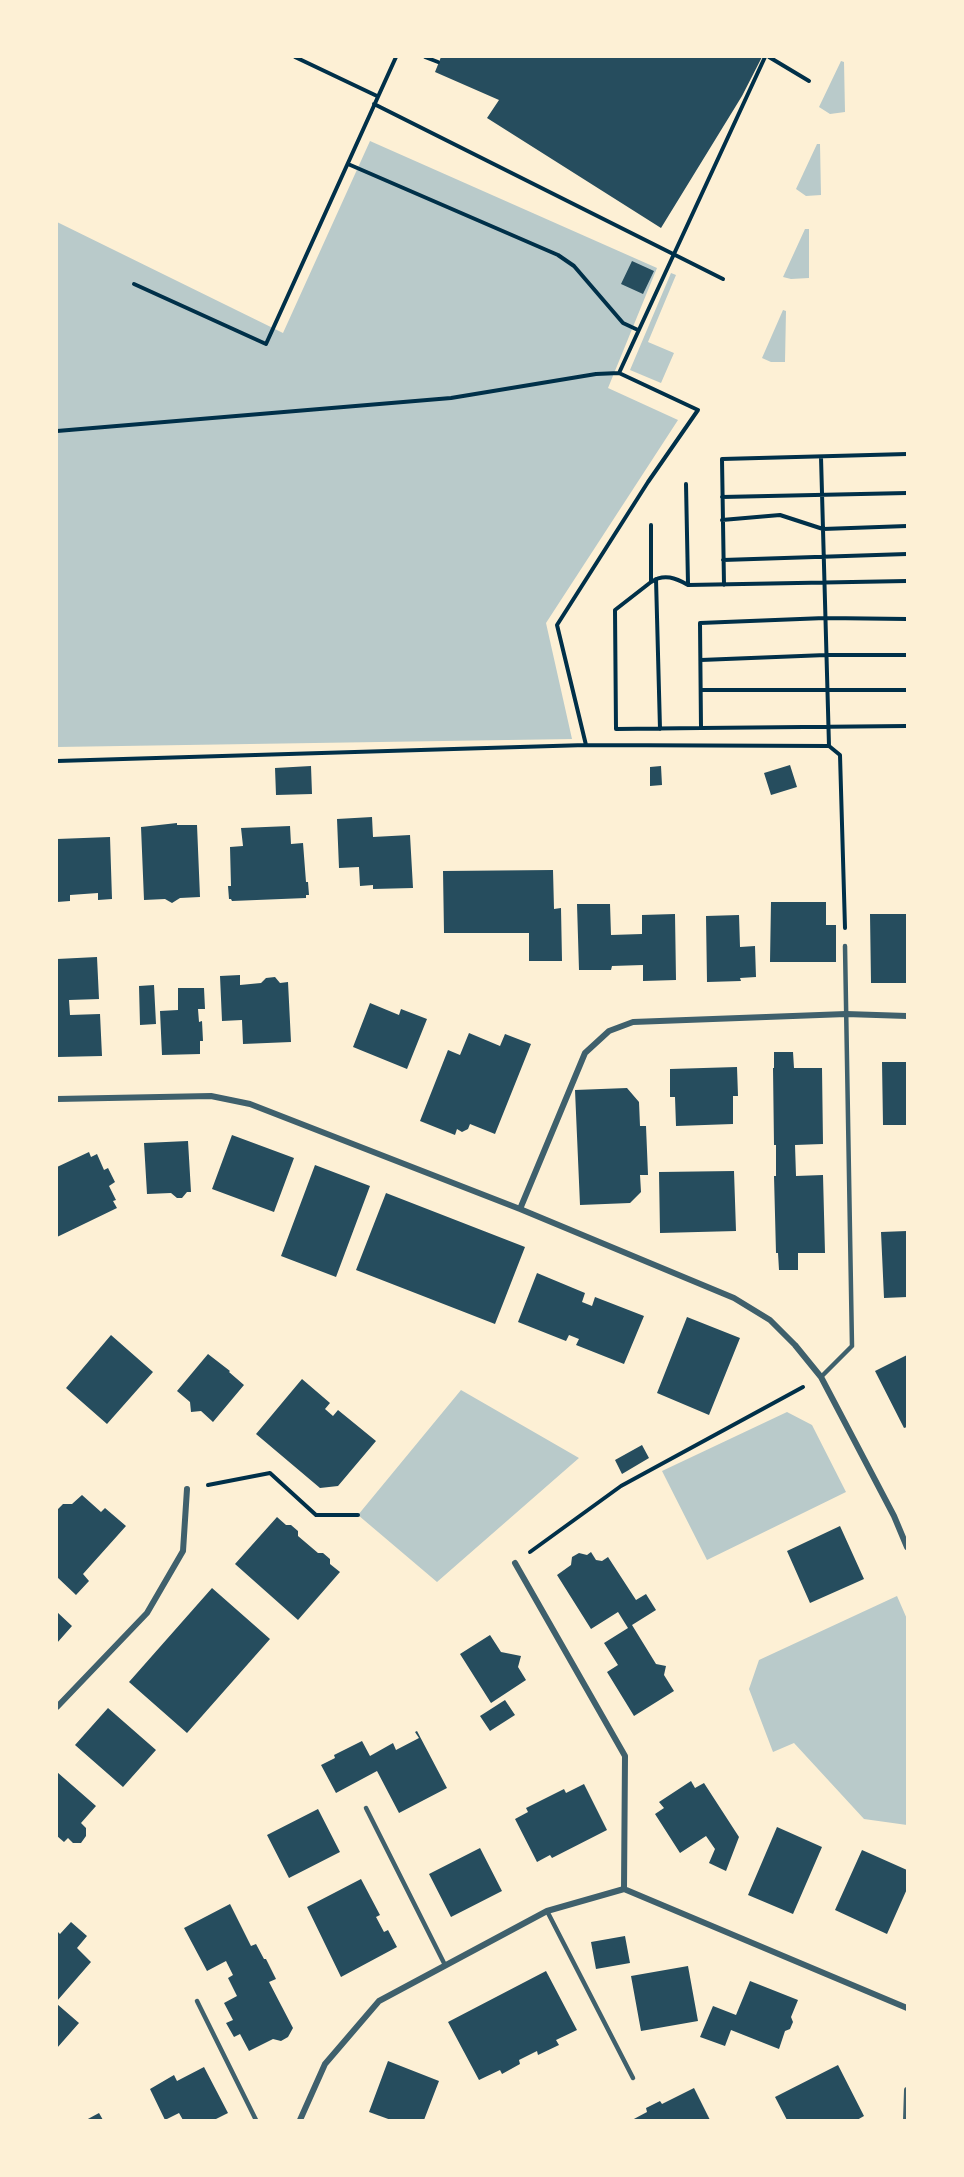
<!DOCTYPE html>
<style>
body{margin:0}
#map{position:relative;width:964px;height:2177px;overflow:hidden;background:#fdf0d5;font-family:Merriweather,serif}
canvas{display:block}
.frame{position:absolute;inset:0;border:58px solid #fdf0d5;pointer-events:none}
</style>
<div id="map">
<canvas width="964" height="2177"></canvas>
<div class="frame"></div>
</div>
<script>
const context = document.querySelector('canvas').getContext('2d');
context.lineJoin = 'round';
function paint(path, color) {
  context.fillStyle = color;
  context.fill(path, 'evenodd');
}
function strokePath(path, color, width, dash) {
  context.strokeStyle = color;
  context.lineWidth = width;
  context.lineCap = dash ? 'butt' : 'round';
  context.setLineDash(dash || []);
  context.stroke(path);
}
paint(new Path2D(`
 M841,61L844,62L845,112L830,114L819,107Z
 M370,141L657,268L608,388L678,420L546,623L572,739L57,747V222L283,333Z
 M817,144H820L821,195L806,196L796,189Z
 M805,229H809V278L791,279L783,277Z
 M671,273L676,275L648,342L674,353L661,383L630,370Z
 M783,310L786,311L785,362H771L762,358Z
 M461,1390L579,1458L437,1582L358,1515Z
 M787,1412L812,1425L846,1492L707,1560L662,1471Z
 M897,1596L907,1619V1825L864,1819L794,1743L773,1752L749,1689L759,1660Z`), '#b9caca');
paint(new Path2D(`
 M441,57H762L742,96L661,228L487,118L499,100L435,72Z
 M632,261L654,271L643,294L621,284Z
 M790,765L797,787L771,795L764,773Z
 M311,766L312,794L276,795L275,768Z
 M661,766L662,785L650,786V767Z
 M372,817L373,837L410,835L413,888L373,889V885L360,886L359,867L339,868L337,819Z
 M177,823V825H197L200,897L180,898L172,903L165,899L144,900L141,827Z
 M290,826L291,844L303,843L306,882H308L309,895H306V898L232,901L231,899H229L228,886H231L230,847L243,846L241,828Z
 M110,837L112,899L98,900V893L70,895V901L57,902V839Z
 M553,870L554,909L561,908L562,961H529V933H444L443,871Z
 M771,902H826V925H836V962H770Z
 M577,904H610L611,935L642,934V915L675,914L676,980L643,981V965L612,966L611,970H579Z
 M870,914H907V983H871Z
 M739,915L740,947L755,946L756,977L740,978L741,981L707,982L706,916Z
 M97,957L99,999L69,1000L70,1015L100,1014L102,1056L57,1057V959Z
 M240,975V985L261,983L266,978L275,977L280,983L288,982L291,1042L243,1044L242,1020L222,1021L220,976Z
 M154,985L156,1024L140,1025L139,986Z
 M178,988H204L205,1009H198L199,1022L202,1021L203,1041H200V1054L162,1055L160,1011L178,1010Z
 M370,1003L399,1015L401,1009L427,1019L407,1069L353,1047Z
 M469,1033L500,1046L505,1034L531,1044L495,1134L470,1124L468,1129L462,1132L457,1129L455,1135L420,1121L448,1050L460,1055Z
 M774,1052H793L794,1068H822L823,1144L795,1145L796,1176L823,1175L825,1253H798V1270H779L778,1253H776L774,1176H776V1145H774L773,1068H774Z
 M882,1062H907V1125H883Z
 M737,1067L738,1096H733V1124L676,1126L675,1097H670V1069Z
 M627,1088L639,1102L640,1126H646L648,1175H640L641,1192L630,1203L580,1205L575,1090Z
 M232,1135L294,1158L274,1212L212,1189Z
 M188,1141L191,1192H187L182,1198H177L171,1193L147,1194L144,1143Z
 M89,1152L91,1157L97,1154L104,1170L108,1168L115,1182L109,1186L116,1200L113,1201L117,1208L57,1237V1167Z
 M315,1165L370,1186L336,1277L281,1256Z
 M734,1171L736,1231L660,1233L659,1172Z
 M386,1193L525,1247L495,1324L356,1270Z
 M907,1231V1297L884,1298L881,1232Z
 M537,1273L585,1293L582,1302L592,1306L595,1297L644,1316L624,1364L576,1345L579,1339L569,1335L566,1341L518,1322Z
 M687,1317L740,1338L709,1415L657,1393Z
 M111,1335L153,1372L107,1424L66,1388Z
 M208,1354L230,1371L229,1372L244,1385L213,1422L201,1411L191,1412L190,1402L177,1391Z
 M907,1355V1427L904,1428L875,1371Z
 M302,1379L330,1403L325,1409L333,1416L338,1410L376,1441L338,1486L320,1488L256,1434Z
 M642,1445L649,1458L622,1474L615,1460Z
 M82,1495L101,1512L105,1508L126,1526L83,1574L89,1581L76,1595L57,1577V1510L63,1504H72Z
 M277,1517L286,1525H291L298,1531V1536L318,1553H323L330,1559V1564L340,1572L298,1620L235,1564Z
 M840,1526L864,1579L810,1603L787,1551Z
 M591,1552L596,1560L602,1561L608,1557L636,1600L646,1594L656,1610L632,1625L656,1664L666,1666L664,1675L674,1691L634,1716L607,1672L618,1665L604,1643L628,1628L618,1612L591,1629L557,1575L571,1565L572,1557L579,1553L587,1555Z
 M212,1588L270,1639L187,1733L129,1682Z
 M57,1612L72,1626L57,1643Z
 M490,1635L501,1652L521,1656L518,1667L526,1680L491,1703L460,1654Z
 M505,1700L515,1715L490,1731L480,1716Z
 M108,1708L156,1750L123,1787L75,1745Z
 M417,1731L447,1788L399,1813L377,1771L336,1793L321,1765L335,1758L334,1755L362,1741L370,1756L393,1743L396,1750L419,1738L415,1732Z
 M57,1772L96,1806L81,1823L86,1828V1836L81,1843H73L68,1838L64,1842L57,1836Z
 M691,1781L695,1788L704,1783L739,1837L726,1871L709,1863L715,1849L706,1836L680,1853L655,1814L664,1808L659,1802Z
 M584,1784L607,1830L552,1858L550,1855L537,1862L515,1819L528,1812L526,1808L564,1789L566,1793Z
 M318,1809L340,1852L289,1878L267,1835Z
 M777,1827L822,1847L793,1914L748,1895Z
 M480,1848L502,1891L451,1917L429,1874Z
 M862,1850L907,1870V1889L887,1934L835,1910Z
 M361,1879L380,1915L376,1917L384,1932L388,1930L397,1947L341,1977L307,1907Z
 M230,1904L251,1946L256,1944L264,1959H266L276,1979L269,1982L293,2028L288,2037L281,2041L273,2039L249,2051L240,2034L234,2037L226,2023L233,2020L224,2003L237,1996L228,1978L233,1975L226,1961L207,1971L184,1928Z
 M71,1922L87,1936L77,1948L91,1962L57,2001V1931L60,1934Z
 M625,1936L630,1963L596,1969L591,1942Z
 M688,1966L698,2021L641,2031L631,1976Z
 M546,1971L577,2030L556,2040L559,2045L538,2055L537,2051L519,2060L520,2064L502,2074L500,2070L479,2080L448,2022Z
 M750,1981L798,2000L791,2017L793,2022L790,2029L785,2031L779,2049L731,2030L725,2046L700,2037L713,2006L736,2015Z
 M57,2004L79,2023L57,2048Z
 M388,2061L439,2081L424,2120H391L369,2112Z
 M838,2065L864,2116L857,2120H787L775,2097Z
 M204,2067L228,2113L214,2120H183L179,2113L165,2120L150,2089L174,2075L177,2081Z
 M694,2088L710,2120H632L647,2112L646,2108L660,2101L662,2104Z
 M99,2113L103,2120H86Z`), '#264d5e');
strokePath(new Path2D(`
 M295,57L377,96
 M425,57L438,62
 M769,57L809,81
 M374,104L723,279
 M348,164L558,255L574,266L623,323L638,330
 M134,284L266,344L396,57
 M57,431L451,398L596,374L619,373
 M821,457L829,746
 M686,484L688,584
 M722,497L907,493
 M722,520L780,515L823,529L907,526
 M723,560L907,554
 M656,579L660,729
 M651,581V525
 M724,585L722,459L907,454
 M907,619L825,618L700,623L701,728L907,726
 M701,660L826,655H907
 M701,690H907
 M701,728L616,729L615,610L651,582C664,573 676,578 688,585L907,581
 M586,745L557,625L648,482L698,410L619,373L765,57
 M57,761L586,745L829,746L840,755L845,928
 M208,1485L270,1473L316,1515H358
 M530,1552L621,1486L803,1387`), '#003049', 4);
strokePath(new Path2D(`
 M821,1377L852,1346L845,946
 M366,1808L445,1965
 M547,1911L633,2078
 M197,2001L256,2120`), '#3f606c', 4.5);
strokePath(new Path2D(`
 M57,1099L211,1096L250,1104L520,1209L734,1298L770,1320L795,1345L821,1377L894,1516L907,1547
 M520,1209L585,1053L609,1031L633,1022L846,1014L907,1016
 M515,1563L625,1756L624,1889
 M57,1707L147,1613L183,1551L187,1489
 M300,2120L325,2064L379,2001L547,1911L624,1889L907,2008
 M906,2120L907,2090`), '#3f606c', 6);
</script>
